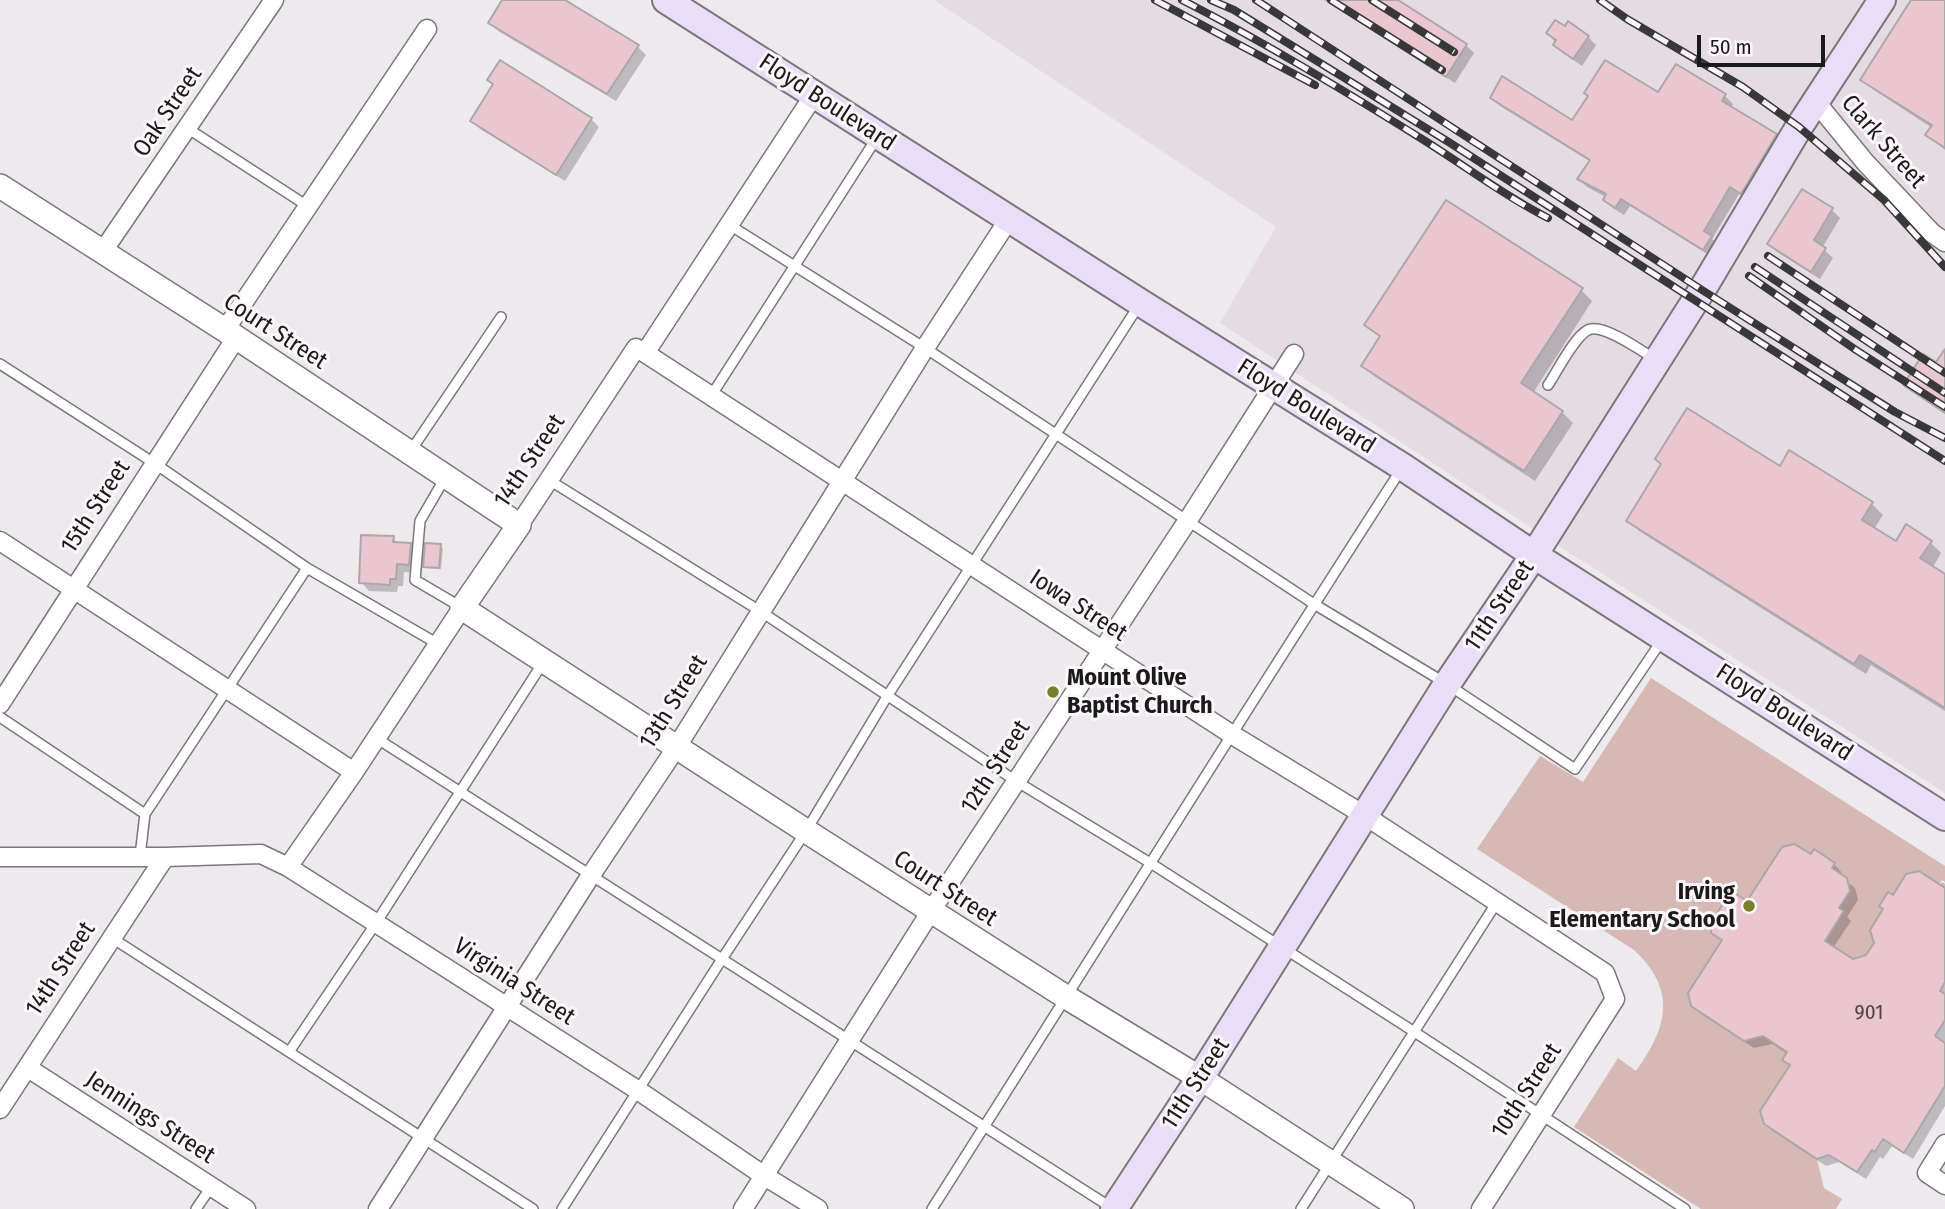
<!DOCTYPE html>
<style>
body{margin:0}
#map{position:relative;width:1945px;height:1209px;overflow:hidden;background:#edeaed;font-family:"Fira Sans Condensed",sans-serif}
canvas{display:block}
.scale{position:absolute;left:1697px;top:35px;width:128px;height:32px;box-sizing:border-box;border:4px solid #1b1a1b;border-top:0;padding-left:9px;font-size:21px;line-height:24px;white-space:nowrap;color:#1b1a1b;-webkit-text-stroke:5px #fbf7fa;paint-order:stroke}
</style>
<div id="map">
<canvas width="1945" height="1209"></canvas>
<div class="scale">50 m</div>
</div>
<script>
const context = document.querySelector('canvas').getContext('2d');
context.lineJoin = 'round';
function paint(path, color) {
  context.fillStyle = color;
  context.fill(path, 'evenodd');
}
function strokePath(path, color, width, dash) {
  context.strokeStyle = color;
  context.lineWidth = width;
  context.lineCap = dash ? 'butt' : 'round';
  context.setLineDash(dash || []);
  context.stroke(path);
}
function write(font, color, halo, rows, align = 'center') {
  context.font = font + ' "Fira Sans Condensed",sans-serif';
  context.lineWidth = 6;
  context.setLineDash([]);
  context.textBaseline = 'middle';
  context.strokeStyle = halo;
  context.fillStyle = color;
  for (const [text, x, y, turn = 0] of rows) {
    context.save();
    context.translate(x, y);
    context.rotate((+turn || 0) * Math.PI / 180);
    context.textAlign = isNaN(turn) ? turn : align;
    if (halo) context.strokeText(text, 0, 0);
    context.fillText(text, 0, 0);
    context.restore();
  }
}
paint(new Path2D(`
 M934,0H1945V793L1559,546L1220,323L1276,227Z`), '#e4dbe3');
paint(new Path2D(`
 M1651,678L1945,866V882L1942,880L1939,884L1919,871L1906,874L1893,895L1888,892L1879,906L1883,909L1870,930L1874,943L1866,955L1853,959L1841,951L1815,945L1835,925L1844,912L1839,908L1850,891L1847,878L1832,868L1835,863L1814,850L1811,854L1794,844L1782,847L1747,901L1736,894L1728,896L1711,923V933L1722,940L1688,993L1691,1006L1745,1041L1758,1037L1793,983L1774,1043L1787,1052L1790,1065L1760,1112L1764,1125L1817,1159L1824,1188L1842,1199L1836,1209H1701L1574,1127L1618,1058L1636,1071C1668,1027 1677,990 1634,950L1477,849L1540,756L1583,782Z`), '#d6b8b4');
paint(new Path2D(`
 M504,0H562L638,47L646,55L616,101L498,31L490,23Z
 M1324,0H1395L1466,45L1474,53L1455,83Z
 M1914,0H1945V150L1928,135L1932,128L1874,90L1863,79Z
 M1548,33L1588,37L1596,45L1582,66L1563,53Z
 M1676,66L1725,96L1733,104L1731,108L1776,135L1784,143L1749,200L1739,194L1712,239L1719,245L1712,257L1630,206L1624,215L1613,208L1605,200L1606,197L1587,187L1579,179L1591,162L1500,106L1492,98L1572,123L1658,95Z
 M591,119L599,127L565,181L480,129L472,121Z
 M1802,191L1832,210L1840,218L1822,248L1833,258L1820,279L1777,252L1769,244Z
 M1581,290L1592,301L1533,393L1562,412L1573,423L1535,481L1374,376L1363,365L1381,338L1367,325Z
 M1945,352V414L1905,385L1937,365Z
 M1780,468L1872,504L1883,515L1874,529L1896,543L1930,542L1941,553L1933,567L1945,576V711L1871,665L1866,674L1639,531L1628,520Z
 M393,538L399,544H410L419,553L417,573L404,572L403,586H398L397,592L369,591L361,582Z
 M440,546L443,548L441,569L427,568L425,566Z
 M1811,857L1834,864L1842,873L1840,876L1855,888L1858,900L1847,917L1851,921L1833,948L1853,961L1867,956L1876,943L1893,897L1939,886L1942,882L1945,884V1041L1942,1045L1945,1048V1106L1913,1159L1892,1146L1883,1159L1880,1157L1866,1179L1839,1162L1826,1166L1774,1132L1765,1124L1791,1066L1788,1054L1772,1044L1754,1048L1701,1014L1692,1005L1723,942L1713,932Z`), '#0003');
const building = new Path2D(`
 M502,0H565L639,45L607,94L488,23Z
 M1326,0H1398L1467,44L1446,77Z
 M1911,0H1945V148L1925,135L1932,125L1860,80Z
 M1555,20L1565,26L1568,21L1589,36L1573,59L1553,45L1556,40L1546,33Z
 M500,60L592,118L556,175L470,121L493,84L487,80Z
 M1605,60L1658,92L1676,64L1726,94L1722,101L1777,134L1741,194L1730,187L1704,231L1712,236L1703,250L1621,199L1615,208L1603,200L1606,194L1577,179L1590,160L1490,98L1502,76L1572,120L1588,96L1584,93Z
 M1802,189L1833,208L1814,240L1826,248L1811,272L1767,244Z
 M1446,200L1583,288L1521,383L1563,411L1524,471L1361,366L1380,336L1364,325Z
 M1945,349V413L1903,385L1923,354L1936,362Z
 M1687,408L1780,466L1789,450L1873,502L1862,520L1896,541L1906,524L1932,541L1920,558L1945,574V708L1860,655L1854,664L1626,521L1661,464L1655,459Z
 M361,535L394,536L393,542L411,543L409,565L397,564L396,579H390V585L359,583Z
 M425,543L441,544L439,568L423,567Z
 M1794,844L1811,854L1814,849L1835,863L1832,868L1847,878L1850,891L1839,908L1844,911L1825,941L1853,959L1866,955L1874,943L1870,930L1883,909L1879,906L1888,892L1893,895L1906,874L1919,871L1945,888V982L1940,991L1945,994V1020L1935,1036L1945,1043V1086L1904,1153L1883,1139L1875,1152L1872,1150L1857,1172L1829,1155L1817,1159L1764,1124L1760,1111L1790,1065L1782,1060L1787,1052L1763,1036L1744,1041L1691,1006L1688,993L1722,940L1711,933V923L1728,896L1736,894L1747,901L1782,847Z`);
paint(building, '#eac6d0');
strokePath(building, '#aca7a9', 2);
const service = new Path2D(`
 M187,128L309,207
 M728,224L925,348L1314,604L1447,684L1575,769L1662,640
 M0,364L154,463L307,568L438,644
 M1548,385C1557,372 1577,331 1591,329C1607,326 1642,351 1656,360
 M711,396L876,139
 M410,452L501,317
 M446,476L420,521L415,580L461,607
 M549,480L760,611L1016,781L1152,864L1413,1031L1685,1209
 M0,717L145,814
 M376,738L1112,1208
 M140,856L145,814L307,568
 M112,938L533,1209
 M289,1052L376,923L544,661
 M196,1209L211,1187
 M562,1209L722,959L806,831L888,695L1139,305
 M932,1209C1089,962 1243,714 1402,468
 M1301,1209L1497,902`);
const minor = new Path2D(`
 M1816,102L1865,162L1932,233L1945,242
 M103,251L274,0
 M225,330L427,29
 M645,353L1231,734L1364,815L1605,973L1615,999L1481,1209
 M519,525L636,348L645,353L814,95
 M0,541L354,772
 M0,704L236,338
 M0,857H165L261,854L288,867L639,1091L763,1175L818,1209
 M288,867L354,772L462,608
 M28,1068L246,1209
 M0,1109L165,857
 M1945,1144L1927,1173L1945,1185
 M378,1209L591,875L676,748L925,348L1009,219
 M743,1209L931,911L1188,520L1294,354`);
const tertiary = new Path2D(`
 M0,186L225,330L519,525L462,608L806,831L1066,997L1200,1078L1402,1209`);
const secondary = new Path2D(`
 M666,0L1141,303L1403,467L1534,555L1945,817
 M1114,1209L1200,1078L1447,684L1534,555L1702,290L1799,127L1882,0`);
strokePath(service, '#7a777a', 12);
strokePath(minor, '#7a777a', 21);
strokePath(tertiary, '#7a777a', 26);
strokePath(secondary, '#7a777a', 30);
strokePath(service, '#fff', 9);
strokePath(minor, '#fff', 18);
strokePath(tertiary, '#fff', 23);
strokePath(secondary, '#e8def8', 26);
const rail = new Path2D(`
 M1155,0L1315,85
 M1182,0C1264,42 1343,90 1422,139C1464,165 1504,196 1548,218
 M1211,0L1234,10L1447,141L1945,461
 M1256,0L1702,290L1895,412L1945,438
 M1331,0L1442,70
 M1372,0L1454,52
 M1600,0L1627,19L1743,87L1799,127L1884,200L1945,267
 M1768,256L1945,373
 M1755,267L1945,393
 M1749,276L1856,350L1945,407`);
strokePath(rail, '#393839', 8);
strokePath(rail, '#fbf7fa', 5, [16]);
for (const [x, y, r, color] of [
 [1053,692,7,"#79802b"],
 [1749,906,7,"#79802b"]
]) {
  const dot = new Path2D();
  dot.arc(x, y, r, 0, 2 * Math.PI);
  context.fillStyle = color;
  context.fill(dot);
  strokePath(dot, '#fbf7fa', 2.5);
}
write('21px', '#4f4548', null, [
 ["901",1869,1013]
]);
write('24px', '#1b1a1b', '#fbf7fa', [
 ["Floyd Boulevard",827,103,33],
 ["Oak Street",168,112,-56],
 ["Clark Street",1883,142,49],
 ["Court Street",275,332,33],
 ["Floyd Boulevard",1306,407,32],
 ["14th Street",530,461,-56],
 ["15th Street",96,507,-57],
 ["Iowa Street",1078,606,33],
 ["11th Street",1500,606,-56],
 ["13th Street",674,702,-58],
 ["Floyd Boulevard",1784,713,33],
 ["12th Street",996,767,-57],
 ["Court Street",945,889,33],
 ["14th Street",61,969,-57],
 ["Virginia Street",514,982,33],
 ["11th Street",1196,1084,-57],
 ["10th Street",1527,1091,-57],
 ["Jennings Street",150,1118,33]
]);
write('bold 24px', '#1b1a1b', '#fbf7fa', [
 ["Mount Olive",1067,678],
 ["Baptist Church",1067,706],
 ["Irving",1735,892,"right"],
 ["Elementary School",1735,920,"right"]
], 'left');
</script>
